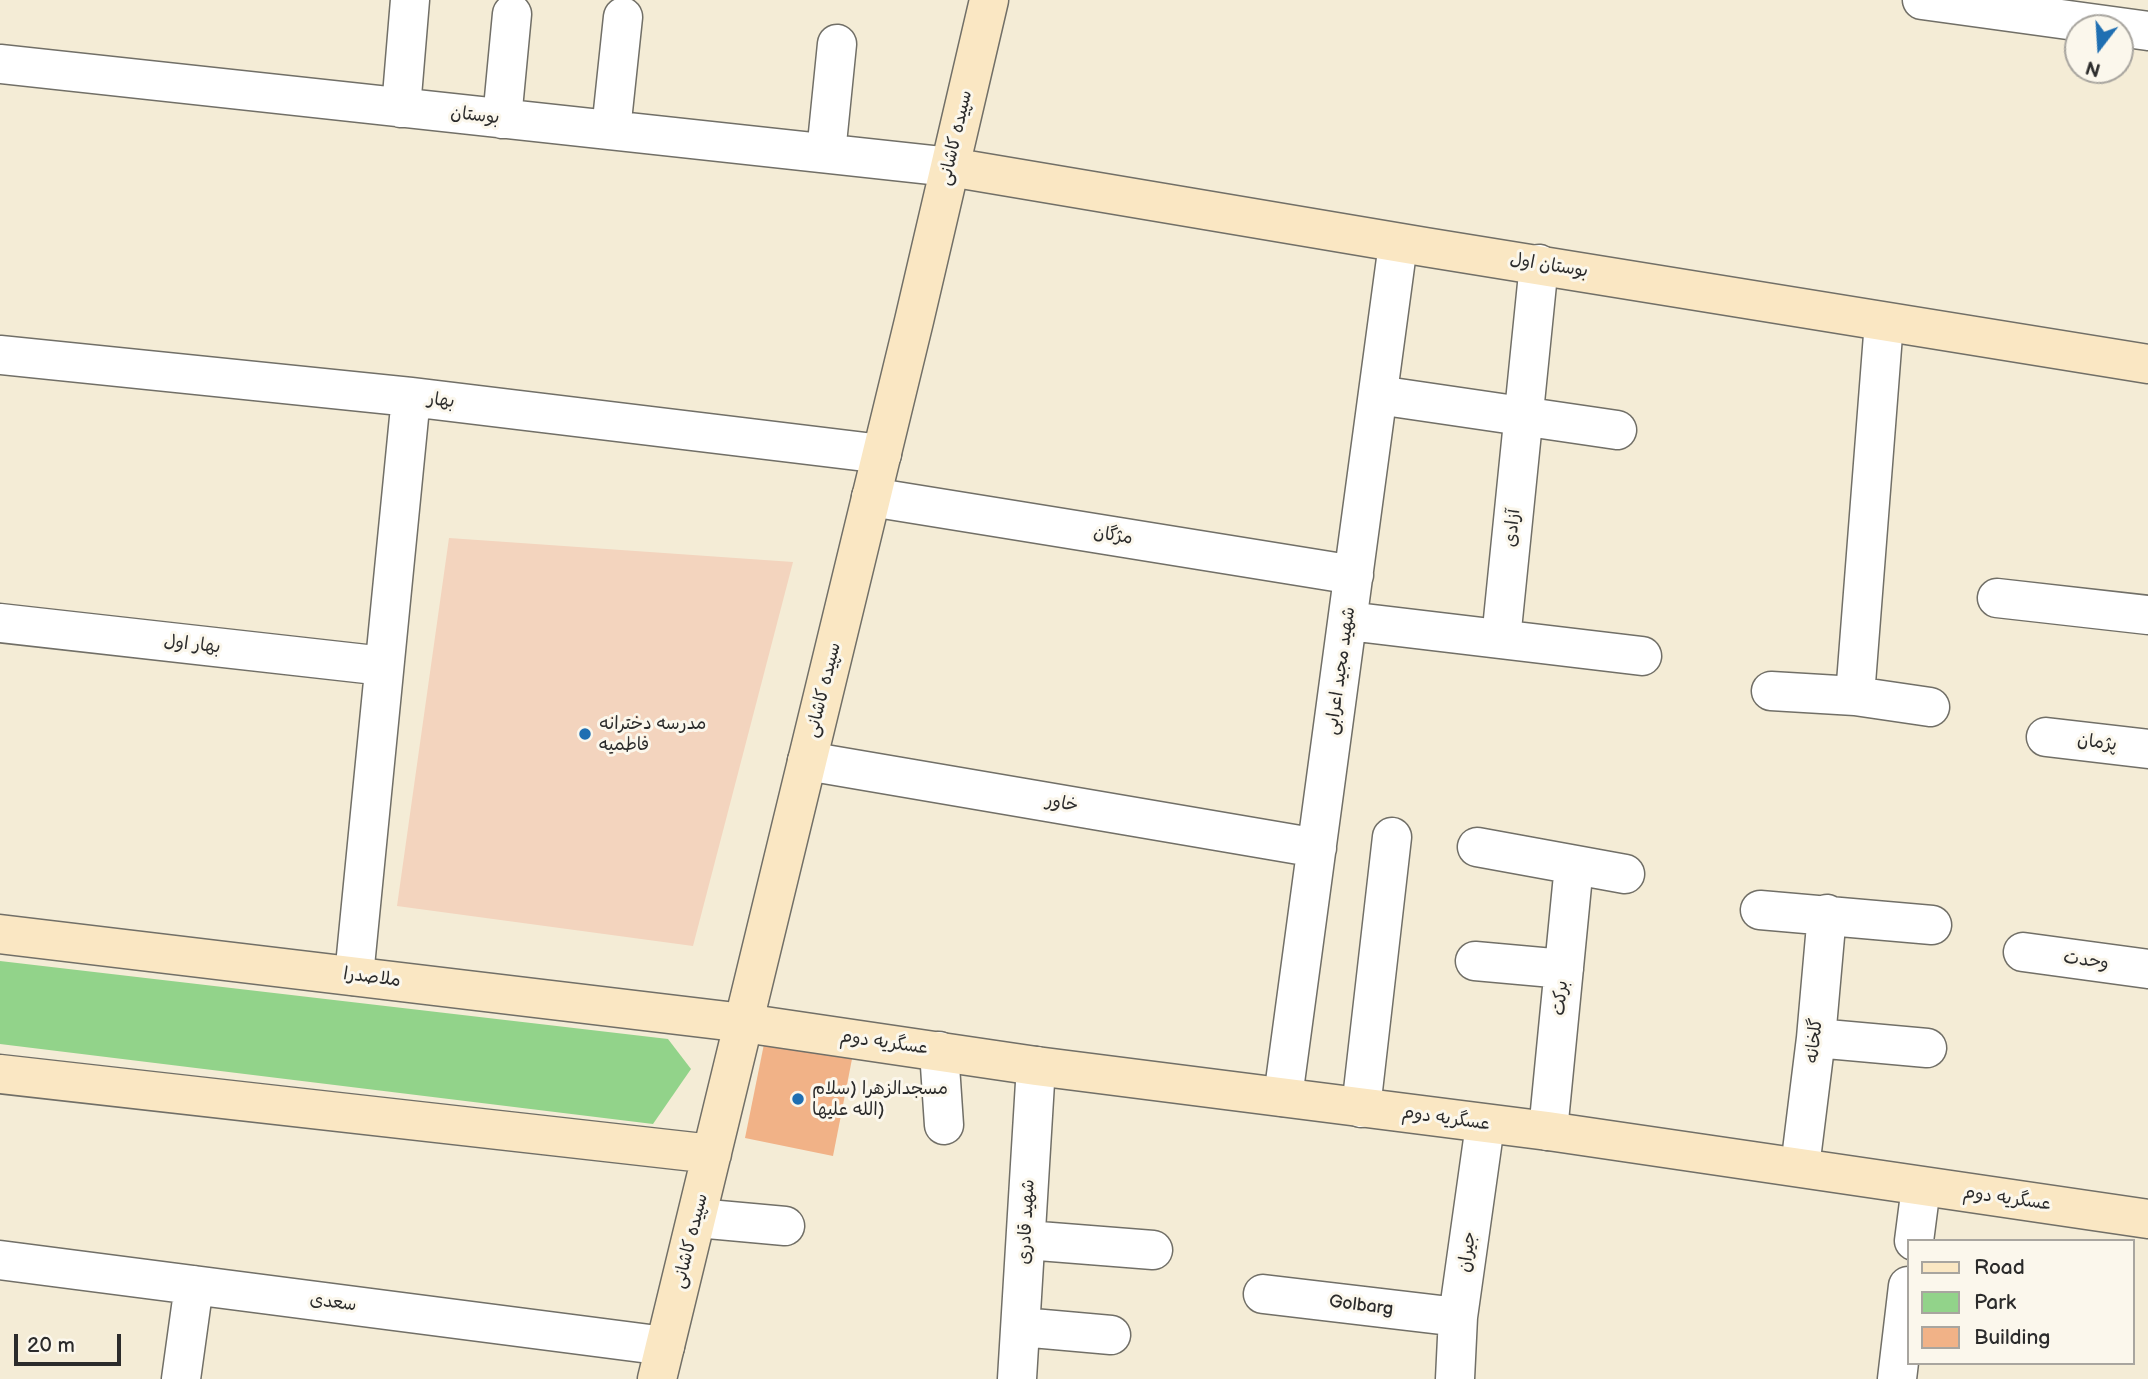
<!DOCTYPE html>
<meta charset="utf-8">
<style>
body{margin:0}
#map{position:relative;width:2148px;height:1379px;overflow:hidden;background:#f4ecd6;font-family:"Balsamiq Sans",sans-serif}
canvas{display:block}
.legend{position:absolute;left:1907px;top:1239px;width:228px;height:126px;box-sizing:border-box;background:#fbf7ec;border:2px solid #a8a59f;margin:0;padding:9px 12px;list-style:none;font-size:21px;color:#2b2b2b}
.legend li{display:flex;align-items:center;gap:14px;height:35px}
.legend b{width:35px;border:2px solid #a8a59f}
.north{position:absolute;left:2064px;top:14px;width:70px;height:70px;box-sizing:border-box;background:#fbf7ec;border:2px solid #a8a59f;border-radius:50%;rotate:197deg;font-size:19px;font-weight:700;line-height:28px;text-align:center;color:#2b2b2b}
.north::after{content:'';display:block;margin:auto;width:24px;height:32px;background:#1f6fb2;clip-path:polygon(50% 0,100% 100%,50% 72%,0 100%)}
.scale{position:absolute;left:14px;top:1334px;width:107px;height:32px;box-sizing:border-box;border:4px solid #2b2b2b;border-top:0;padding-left:9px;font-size:21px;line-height:24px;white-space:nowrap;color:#2b2b2b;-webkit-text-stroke:5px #fbf7ec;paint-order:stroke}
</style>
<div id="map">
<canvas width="2148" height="1379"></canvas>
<ul class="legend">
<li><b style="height:9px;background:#fae7c3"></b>Road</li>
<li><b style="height:19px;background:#92d38a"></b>Park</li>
<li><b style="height:19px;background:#f1b287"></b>Building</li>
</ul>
<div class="north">N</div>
<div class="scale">20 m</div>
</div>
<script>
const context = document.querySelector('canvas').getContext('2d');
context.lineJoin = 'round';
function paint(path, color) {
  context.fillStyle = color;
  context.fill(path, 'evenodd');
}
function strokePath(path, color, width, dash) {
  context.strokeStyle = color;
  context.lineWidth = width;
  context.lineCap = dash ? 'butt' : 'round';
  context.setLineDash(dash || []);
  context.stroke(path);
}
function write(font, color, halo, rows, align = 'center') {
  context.font = font + ' "Balsamiq Sans","Playpen Sans Arabic",sans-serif';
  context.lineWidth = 6;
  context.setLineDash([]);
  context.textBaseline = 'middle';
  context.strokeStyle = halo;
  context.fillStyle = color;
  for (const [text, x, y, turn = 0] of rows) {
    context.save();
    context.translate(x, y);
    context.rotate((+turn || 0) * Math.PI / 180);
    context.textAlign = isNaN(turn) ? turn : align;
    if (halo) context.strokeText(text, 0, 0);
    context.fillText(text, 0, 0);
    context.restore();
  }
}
paint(new Path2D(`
 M449,538L793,562L693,946L397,906Z`), '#f3d4be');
paint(new Path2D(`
 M0,961L668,1039L691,1069L653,1124L0,1044Z`), '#92d38a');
paint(new Path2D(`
 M764,1044L852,1059L833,1156L745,1138Z`), '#f1b287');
const street = new Path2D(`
 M1922,0L2148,31
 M0,64L950,167
 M401,108L410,0
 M502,119L512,14
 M611,130L623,17
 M826,153L837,44
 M0,355L411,397L882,454
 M1378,395L1617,430
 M871,497L1354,575
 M1997,598L2148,615
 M1348,621L1642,656
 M0,623L384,666
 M1501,639L1539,264
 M1771,691L1855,696L1930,707
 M1855,696L1884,322
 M2046,737L2148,749
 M807,761L1317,848
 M1477,847L1625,874
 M1760,910L1932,925
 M2023,952L2148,969
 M1475,961L1564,969
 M354,976L411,397
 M1816,1038L1927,1048
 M939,1051L944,1125
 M1283,1097L1398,244
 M1361,1108L1392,837
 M1548,1131L1574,865
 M1800,1167L1816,1038L1827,914
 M697,1218L785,1226
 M1026,1240L1153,1250
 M1914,1241L1921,1187
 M0,1260L665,1346
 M1263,1294L1458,1317
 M1021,1327L1111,1335
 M181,1379L194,1285
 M1017,1379L1036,1066
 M1455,1379L1458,1317L1485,1125
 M1897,1379L1908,1286`);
const secondary = new Path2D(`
 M950,167C1349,235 1748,301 2148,364
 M0,934L744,1023L1036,1066L1548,1131L2148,1219
 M0,1074L712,1154
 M657,1379L914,321L989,0`);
strokePath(street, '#716f67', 41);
strokePath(secondary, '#716f67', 41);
strokePath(street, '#fff', 38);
strokePath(secondary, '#fae7c3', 38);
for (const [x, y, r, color] of [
 [585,734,7,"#1f6fb2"],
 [798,1099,7,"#1f6fb2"]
]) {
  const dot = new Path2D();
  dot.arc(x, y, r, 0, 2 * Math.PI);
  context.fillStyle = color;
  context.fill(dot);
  strokePath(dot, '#fbf7ec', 2.5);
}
write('18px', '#2b2b2b', '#fbf7ec', [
 ["بوستان",475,116,6],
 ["سپیده کاشانی",956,138,-77],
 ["بوستان اول",1549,266,9],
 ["بهار",441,401,7],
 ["آزادی",1513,528,-84],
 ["مژگان",1113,536,9],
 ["بهار اول",192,645,6],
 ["شهید مجید اعرابی",1341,671,-82],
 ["سپیده کاشانی",824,690,-76],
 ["پژمان",2097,743,7],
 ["خاور",1062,804,10],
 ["وحدت",2086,961,8],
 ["ملاصدرا",372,978,7],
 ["برکت",1561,998,-84],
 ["گلخانه",1815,1041,-84],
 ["عسگریه دوم",884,1043,8],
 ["عسگریه دوم",1446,1119,8],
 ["عسگریه دوم",2007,1199,8],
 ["شهید قادری",1027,1222,-87],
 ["سپیده کاشانی",691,1241,-76],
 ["جیران",1468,1252,-82],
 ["سعدی",333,1303,7],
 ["Golbarg",1361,1306,7]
]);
write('18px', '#2b2b2b', '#fbf7ec', [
 ["مدرسه دخترانه",599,724],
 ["فاطمیه",599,745],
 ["مسجدالزهرا (سلام",812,1089],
 ["الله علیها)",812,1110]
], 'left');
</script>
